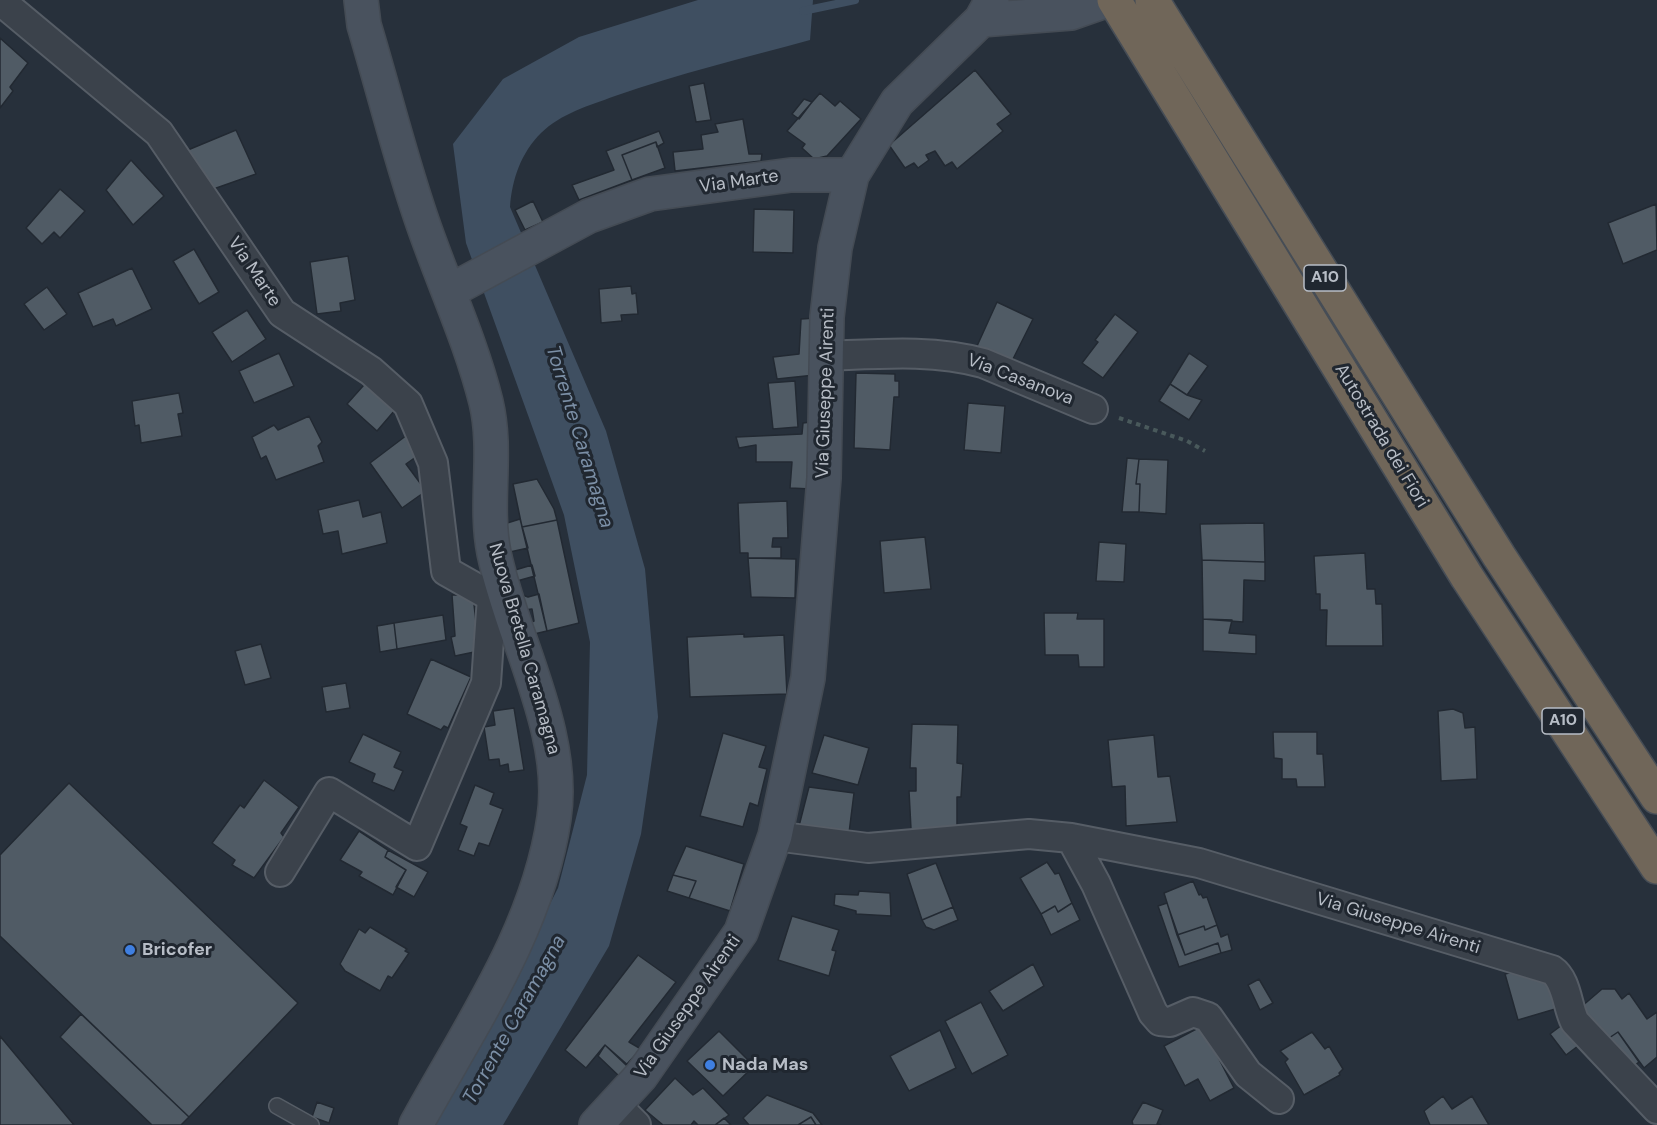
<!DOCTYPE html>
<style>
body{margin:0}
canvas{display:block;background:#27303b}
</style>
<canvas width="1657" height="1125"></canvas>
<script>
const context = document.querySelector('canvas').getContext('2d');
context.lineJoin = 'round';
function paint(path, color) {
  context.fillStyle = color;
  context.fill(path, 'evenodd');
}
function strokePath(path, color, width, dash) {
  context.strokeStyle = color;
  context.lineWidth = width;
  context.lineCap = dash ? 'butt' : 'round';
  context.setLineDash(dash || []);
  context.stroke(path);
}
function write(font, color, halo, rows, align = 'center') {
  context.font = font + ' "DM Sans",sans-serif';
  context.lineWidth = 6;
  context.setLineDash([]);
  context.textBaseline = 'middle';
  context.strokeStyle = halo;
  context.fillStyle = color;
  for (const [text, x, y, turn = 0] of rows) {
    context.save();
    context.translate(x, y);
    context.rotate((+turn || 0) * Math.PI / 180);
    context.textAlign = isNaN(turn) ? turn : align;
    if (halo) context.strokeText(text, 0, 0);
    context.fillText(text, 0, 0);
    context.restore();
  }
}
paint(new Path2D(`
 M698,0H813L810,40C744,58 678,74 615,96C588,106 562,113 541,133C521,153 512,179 510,207L606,431L645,569L658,717L641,834L609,946L503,1125H434L493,1017L558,888L587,775L590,642L564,515L466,243L453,144L503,79L579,37Z`), '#3f4f61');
strokePath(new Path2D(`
 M803,11L855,0`), '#3f4f61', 8);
const building = new Path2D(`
 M0,38L28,63L10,87L13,91L0,108Z
 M975,70L1011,114L997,124L1003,131L957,169L952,162L945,166L935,151L926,155L929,160L918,168L914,163L905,168L889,145Z
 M704,83L711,120L696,122L689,86Z
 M820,93L835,106L840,101L861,119L827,156L814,159L802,148L805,144L787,131Z
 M804,99L812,102L799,119L792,114Z
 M743,119L749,154H762L761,161L675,171L673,152L703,149L701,135L718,132L715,124Z
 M236,130L256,174L205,192L183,152Z
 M659,131L664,143L657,147L656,142L622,155L632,180L579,200L572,185L614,170L606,151Z
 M656,142L665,168L632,180L622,155Z
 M131,160L164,196L133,225L106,190Z
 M60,189L85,211L60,238L54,232L42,244L26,228Z
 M533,201L543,222L525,230L515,210Z
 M1656,204L1657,250L1623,264L1608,223Z
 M754,209L794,210L793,253L753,252Z
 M194,249L219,292L199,304L173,261Z
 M348,256L355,300L340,303L341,311L317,314L310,262Z
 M132,268L152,309L116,326L113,319L93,327L78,293Z
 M631,286L632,294L636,293L638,314L621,315L622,321L601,323L599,289Z
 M47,287L67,314L44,330L24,304Z
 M997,302L1033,319L1011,363L977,346Z
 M247,310L266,339L232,362L212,332Z
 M1115,314L1138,332L1103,378L1082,363L1098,342L1095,340Z
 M816,318L815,375L777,379L773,357L799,354L801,319Z
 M279,353L294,386L254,403L239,371Z
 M1189,353L1208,366L1187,395L1170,384Z
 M856,373L895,374V381H899V397H894L890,450L854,448Z
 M371,377L401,403L377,431L347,404Z
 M795,381L798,427L773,429L768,383Z
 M1170,384L1187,395L1202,400L1189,420L1159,401Z
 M179,393L183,413L178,414L182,436L141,443L139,425L135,426L132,401Z
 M968,403L1005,406L1001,453L964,450Z
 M309,416L322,442L318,446L324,462L276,480L266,456L261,459L252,437L274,425L278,430Z
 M811,422V489L790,488L792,462H756V445L739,448L736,437L802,434L803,423Z
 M407,435L420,454L406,464L426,491L402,508L370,463Z
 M1127,458L1139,459L1136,484H1140L1139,512H1122Z
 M1139,459L1168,460L1166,514L1139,512L1140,484H1136Z
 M537,479L554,509L557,520L522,527L513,484Z
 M359,500L363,517L381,512L387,543L342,554L338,531L323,534L318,510Z
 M787,501L788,538H773L772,547H781V558H748V553H740L738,503Z
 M520,519L528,548L510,552L504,524Z
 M557,520L579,623L547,631L522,527Z
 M1264,523L1265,562L1202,560L1200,524Z
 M925,537L931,589L884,593L880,541Z
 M1099,542L1126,544L1124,582L1096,581Z
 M1365,553L1367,589H1375L1376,604H1382L1383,646H1326L1327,610H1320V594H1316L1314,556Z
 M748,558L796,559L795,598L751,597Z
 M1202,560L1265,562V581L1244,580L1243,622L1203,619Z
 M532,565L535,576L517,581L515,570Z
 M520,594L528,597L539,594L547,631L530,635L527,624L534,621L532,609L524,610Z
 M452,595H473L479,651L455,656L451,637L455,636Z
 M1044,613H1078L1077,619H1104V667H1079L1078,655H1045Z
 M443,615L446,640L397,649L394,623Z
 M1203,619L1232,620L1229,633L1256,635V654L1203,651Z
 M394,623L397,649L380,652L377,626Z
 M744,634V637L784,635L787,694L690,697L687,637Z
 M261,644L271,678L245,685L235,651Z
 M431,659L471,677L448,728L444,726L441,730L407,714Z
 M346,683L350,708L326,712L322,687Z
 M514,708L524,770L509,772L508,764L500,766L499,759L489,760L484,727L495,725L493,711Z
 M1453,709L1463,713L1465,728L1475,727L1477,779L1441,781L1438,711Z
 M912,724L958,725L957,763L963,764L961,797H957V829H911L909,791H916V768H910Z
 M1273,732H1317V754H1323L1325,787H1297L1296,779H1282V759L1274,758Z
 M723,733L766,746L759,767L767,769L758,806L750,803L743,827L700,816Z
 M363,734L401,752L394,767L403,771L394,791L372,782L375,774L349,762Z
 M824,735L869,748L858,785L812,773Z
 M1154,735L1158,777L1170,776L1177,822L1126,826L1125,786L1112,787L1108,740Z
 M264,780L299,807L281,833L284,837L254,878L232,865L235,860L212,843L240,805L244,808Z
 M69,783L298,1003L189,1117L0,936V855Z
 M475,785L494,793L490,804L503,809L489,846L479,843L474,856L458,850L467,827L460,824Z
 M809,787L854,793L849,833L799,826Z
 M359,831L388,850L385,857L406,870L393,895L359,876L362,872L340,860Z
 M686,846L744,864L730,911L689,898L696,881L673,875Z
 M388,850L428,872L414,897L396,887L406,870L385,857Z
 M1047,862L1055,874L1059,873L1072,903L1058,912L1055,906L1041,914L1020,878Z
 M936,863L953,907L922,920L907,874Z
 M673,875L696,881L689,898L667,891Z
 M1193,881L1199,895L1201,894L1203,898L1207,897L1217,925L1205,930L1204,926L1177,935L1164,893Z
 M859,891L890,893L891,916L856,914V911L834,905L835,894L858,895Z
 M1072,903L1080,920L1051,935L1041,914L1055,906L1058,912Z
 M1167,903L1185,955L1218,943L1221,953L1179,967L1158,906Z
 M953,907L958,920L934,930L926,927L922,920Z
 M792,916L839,930L832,950L836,951L829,976L778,960Z
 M1217,925L1221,937L1228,934L1232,950L1221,953L1218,943L1185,955L1177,935L1204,926L1205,930Z
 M370,927L407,949L405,951L409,953L392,978L388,976L380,991L345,971L340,964L359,929L365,933Z
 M638,955L676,982L629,1042L641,1049L626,1065L605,1045L586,1068L565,1050Z
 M1033,964L1044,986L1003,1011L989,991Z
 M1529,968L1554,982L1562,1007L1518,1020L1505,974Z
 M1259,979L1273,1003L1260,1010L1248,985Z
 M1602,989H1615L1622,999L1629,993L1647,1019L1657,1012V1057L1644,1068L1618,1032L1606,1040L1581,1007Z
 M981,1002L1008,1055L972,1074L945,1021Z
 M81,1014L189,1117L181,1125H152L60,1037Z
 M1566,1022L1582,1043L1566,1055L1550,1034Z
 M1202,1026L1234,1088L1210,1101L1198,1079L1185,1086L1164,1046Z
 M940,1030L956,1068L909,1091L890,1056Z
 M719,1031L754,1066L723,1096L687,1061Z
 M1312,1032L1325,1049L1329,1046L1343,1069L1339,1073L1340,1075L1304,1095L1285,1062L1288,1059L1280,1051Z
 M1618,1032L1639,1062L1634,1066L1616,1044L1609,1051L1606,1040Z
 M0,1036L74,1125H0Z
 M605,1045L630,1067L620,1077L598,1056Z
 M675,1078L693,1095L703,1088L729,1115L715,1125H698L694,1121L691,1125H663L645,1110Z
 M767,1095L813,1113L822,1125H816L811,1117L798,1125H749L743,1118Z
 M1443,1096L1452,1109L1472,1096L1489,1125H1430L1424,1111Z
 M317,1102L334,1108L329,1123L312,1117Z
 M1143,1102L1163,1110L1157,1124L1161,1125H1133L1132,1121Z
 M811,1117L816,1125H798Z
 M724,1118L731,1125H715Z`);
paint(building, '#505b65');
strokePath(building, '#222932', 1.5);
const lane = new Path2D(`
 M277,1106L311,1125`);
const street = new Path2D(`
 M3,3L159,133L282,313L371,371L408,404L433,463L446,571L492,597L505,594
 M827,356C879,354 932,349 983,363L1093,409
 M775,836L868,848L1029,834L1071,838L1199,863L1552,970C1567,980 1567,1007 1575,1022L1657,1109
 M1071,838L1096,884L1153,1013L1160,1021L1170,1022L1193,1012L1208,1017L1248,1074L1279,1099
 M280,872L329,792L417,846L486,683L492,597
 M615,1104L636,1125`);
const secondary = new Path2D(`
 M361,0L364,25C383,88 399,153 420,215C441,278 470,338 486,402C498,452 484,503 494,553C512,639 567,732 554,818C538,930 469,1028 416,1125
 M981,20L1071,13L1108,0
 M450,291L589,216L650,194L791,175H852
 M596,1125L641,1076L741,932L775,836L808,678L824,478L827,317L835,248L852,175L897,102L981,20L992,0`);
const highway = new Path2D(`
 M1114,0L1467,577L1657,867
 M1152,0L1499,556L1657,797`);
strokePath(lane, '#565d66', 18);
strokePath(street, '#565d66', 32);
strokePath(secondary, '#444b54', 36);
strokePath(highway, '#464d56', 36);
strokePath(new Path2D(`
 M1119,418L1187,441L1205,451`), '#49595b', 4, [4.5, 4.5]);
strokePath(lane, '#3b424b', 15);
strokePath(street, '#3b424b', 28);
strokePath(secondary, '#49525e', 33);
strokePath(highway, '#706659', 33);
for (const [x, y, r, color] of [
 [130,950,6,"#3f7fe0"],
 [710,1065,6,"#3f7fe0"]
]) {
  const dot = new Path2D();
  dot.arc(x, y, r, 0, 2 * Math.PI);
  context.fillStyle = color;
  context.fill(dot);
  strokePath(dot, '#202730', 2);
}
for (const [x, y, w] of [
 [1325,278,42],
 [1563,721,42]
]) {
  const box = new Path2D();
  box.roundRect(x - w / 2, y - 13, w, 26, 4.5);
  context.fillStyle = '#202730';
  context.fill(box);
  strokePath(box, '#b7bdc6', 1.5);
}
write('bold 16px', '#b7bdc6', null, [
 ["A10",1325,278],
 ["A10",1563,721]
]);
write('18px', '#b7bdc6', '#202730', [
 ["Via Marte",739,182,-8],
 ["Via Marte",254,272,56],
 ["Via Casanova",1020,380,21],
 ["Via Giuseppe Airenti",826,393,-88],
 ["Autostrada dei Fiori",1381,436,59],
 ["Nuova Bretella Caramagna",524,649,74],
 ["Via Giuseppe Airenti",1398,924,17],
 ["Via Giuseppe Airenti",688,1007,-55]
]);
write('bold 18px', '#b7bdc6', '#202730', [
 ["Bricofer",142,950],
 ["Nada Mas",722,1065]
], 'left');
write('italic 20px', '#7b8fa6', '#202730', [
 ["Torrente Caramagna",579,437,73],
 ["Torrente Caramagna",515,1020,-61]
]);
</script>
